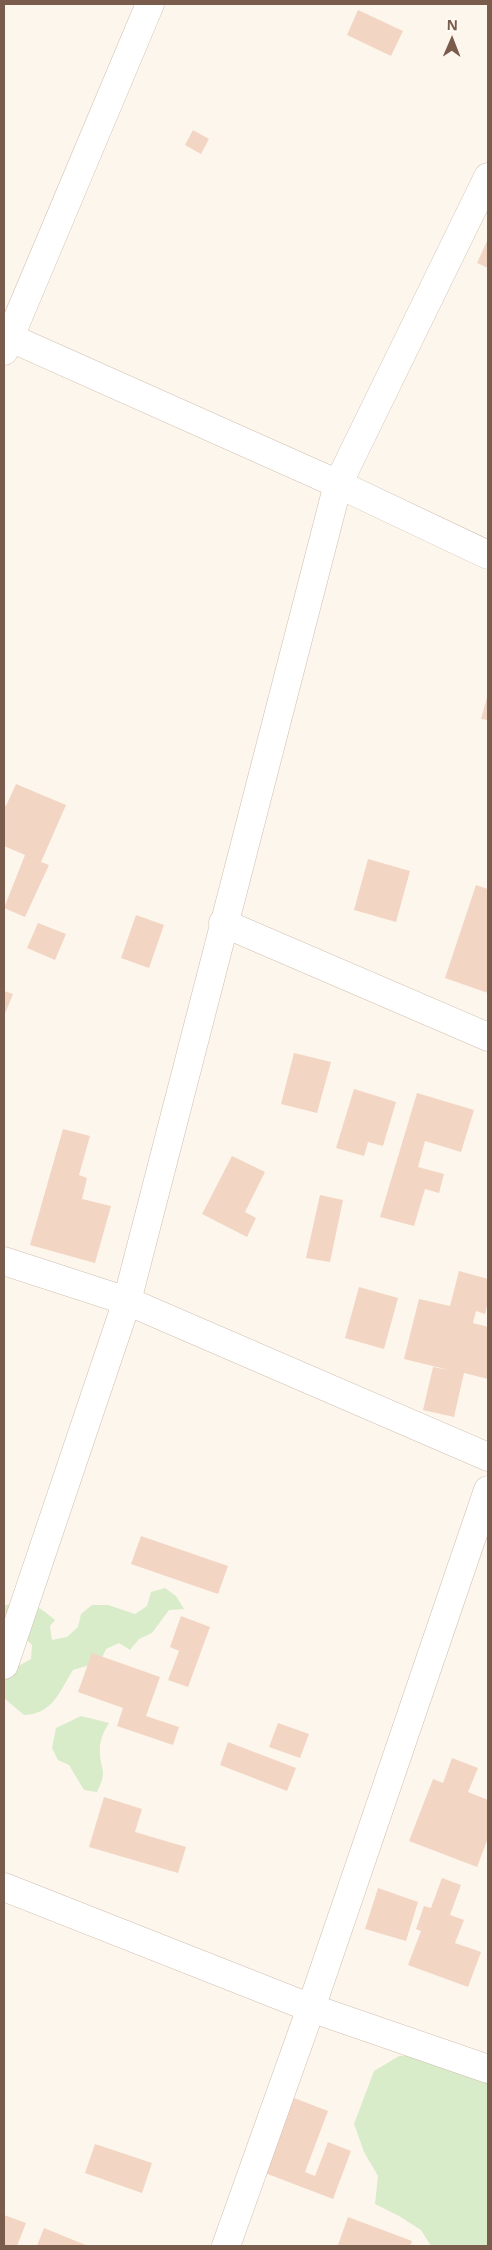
<!DOCTYPE html>
<style>
body{margin:0}
#map{position:relative;width:492px;height:2250px;overflow:hidden;background:#fdf6ec;font-family:"Open Sans",sans-serif}
canvas{display:block}
.frame{position:absolute;inset:0;border:5px solid #7a5c4d;pointer-events:none}
.north{position:absolute;left:427px;top:15px;width:50px;height:50px;-webkit-text-stroke:4px #fffaf3;paint-order:stroke;rotate:1deg;font-size:14px;font-weight:700;line-height:20px;text-align:center;color:#7a5c4d}
.north::after{content:'';display:block;margin:auto;width:18px;height:22px;background:#7a5c4d;clip-path:polygon(50% 0,100% 100%,50% 72%,0 100%)}
</style>
<div id="map">
<canvas width="492" height="2250"></canvas>
<div class="frame"></div>
<div class="north">N</div>
</div>
<script>
const context = document.querySelector('canvas').getContext('2d');
context.lineJoin = 'round';
function paint(path, color) {
  context.fillStyle = color;
  context.fill(path, 'evenodd');
}
function strokePath(path, color, width, dash) {
  context.strokeStyle = color;
  context.lineWidth = width;
  context.lineCap = dash ? 'butt' : 'round';
  context.setLineDash(dash || []);
  context.stroke(path);
}
paint(new Path2D(`
 M165,1588L176,1596L184,1609L169,1610L152,1633L139,1639L130,1650L119,1643L106,1649L100,1662L73,1670C59,1692 53,1714 24,1715L4,1698V1674L31,1659L32,1645L22,1635L4,1625V1606C27,1597 37,1605 55,1620L50,1626L52,1640L67,1637L78,1627L81,1614L92,1605H108L135,1614L147,1606L151,1592Z
 M81,1716L109,1723C104,1731 100,1739 100,1749C99,1769 109,1769 97,1792L84,1790L69,1765L58,1760L52,1748L56,1728Z
 M427,2055L488,2072V2246H431L421,2230L399,2216L375,2204L378,2176L364,2152L354,2124L374,2071L399,2056Z`), '#d8ecc9');
paint(new Path2D(`
 M358,10L403,31L391,56L347,35Z
 M193,130L209,139L201,154L185,145Z
 M488,239V268L477,263Z
 M488,694V720L481,719Z
 M16,784L66,805L41,862L49,865L25,917L4,908L25,855L4,846V805L6,806Z
 M368,859L410,871L396,922L354,910Z
 M476,885L488,889V993L445,978Z
 M136,915L164,925L149,968L121,958Z
 M38,923L66,934L55,960L27,948Z
 M4,991L13,994L4,1016Z
 M294,1053L331,1062L317,1113L281,1104Z
 M354,1089L396,1102L383,1146L368,1142L364,1156L336,1148Z
 M417,1093L474,1110L461,1152L425,1141L418,1167L444,1174L439,1193L425,1189L414,1226L380,1217Z
 M63,1129L90,1136L79,1175L87,1178L82,1199L111,1206L95,1263L30,1245Z
 M232,1156L265,1172L245,1212L256,1218L247,1237L202,1214Z
 M320,1195L343,1200L330,1262L306,1258Z
 M459,1271L488,1279V1302L485,1314L476,1311L473,1323L488,1327V1379L464,1373L454,1417L423,1410L433,1367L449,1370L404,1359L419,1299L450,1306Z
 M359,1287L398,1298L384,1349L345,1338Z
 M141,1536L228,1566L218,1594L131,1564Z
 M181,1616L210,1627L188,1687L168,1680L179,1651L170,1647Z
 M92,1653L160,1677L146,1716L179,1727L173,1745L117,1726L123,1708L78,1692Z
 M278,1723L309,1734L300,1758L269,1747Z
 M228,1742L296,1768L287,1791L220,1765Z
 M452,1758L478,1768L468,1792L488,1800V1838L477,1867L409,1841L433,1779L443,1783Z
 M104,1797L142,1809L135,1832L186,1847L178,1873L89,1847Z
 M442,1878L461,1885L450,1915L464,1920L455,1943L481,1952L468,1987L408,1965L421,1931L416,1929L424,1906L431,1908Z
 M378,1888L418,1902L406,1941L365,1929Z
 M294,2098L328,2111L305,2172L315,2176L328,2142L351,2151L333,2199L265,2173Z
 M95,2144L152,2163L142,2193L85,2173Z
 M4,2215L26,2223L17,2246H4Z
 M348,2217L412,2241L410,2246L338,2245Z
 M44,2228L88,2246H37Z`), '#f3d5c3');
const street = new Path2D(`
 M4,335L338,484L488,555
 M4,351L150,4
 M223,923L488,1037
 M4,1261L127,1301L488,1457
 M4,1665L127,1301L338,484L488,177
 M4,1887L311,2008L488,2069
 M226,2246L311,2008L488,1490`);
strokePath(street, '#d1beb0', 29);
strokePath(street, '#fff', 28);
</script>
